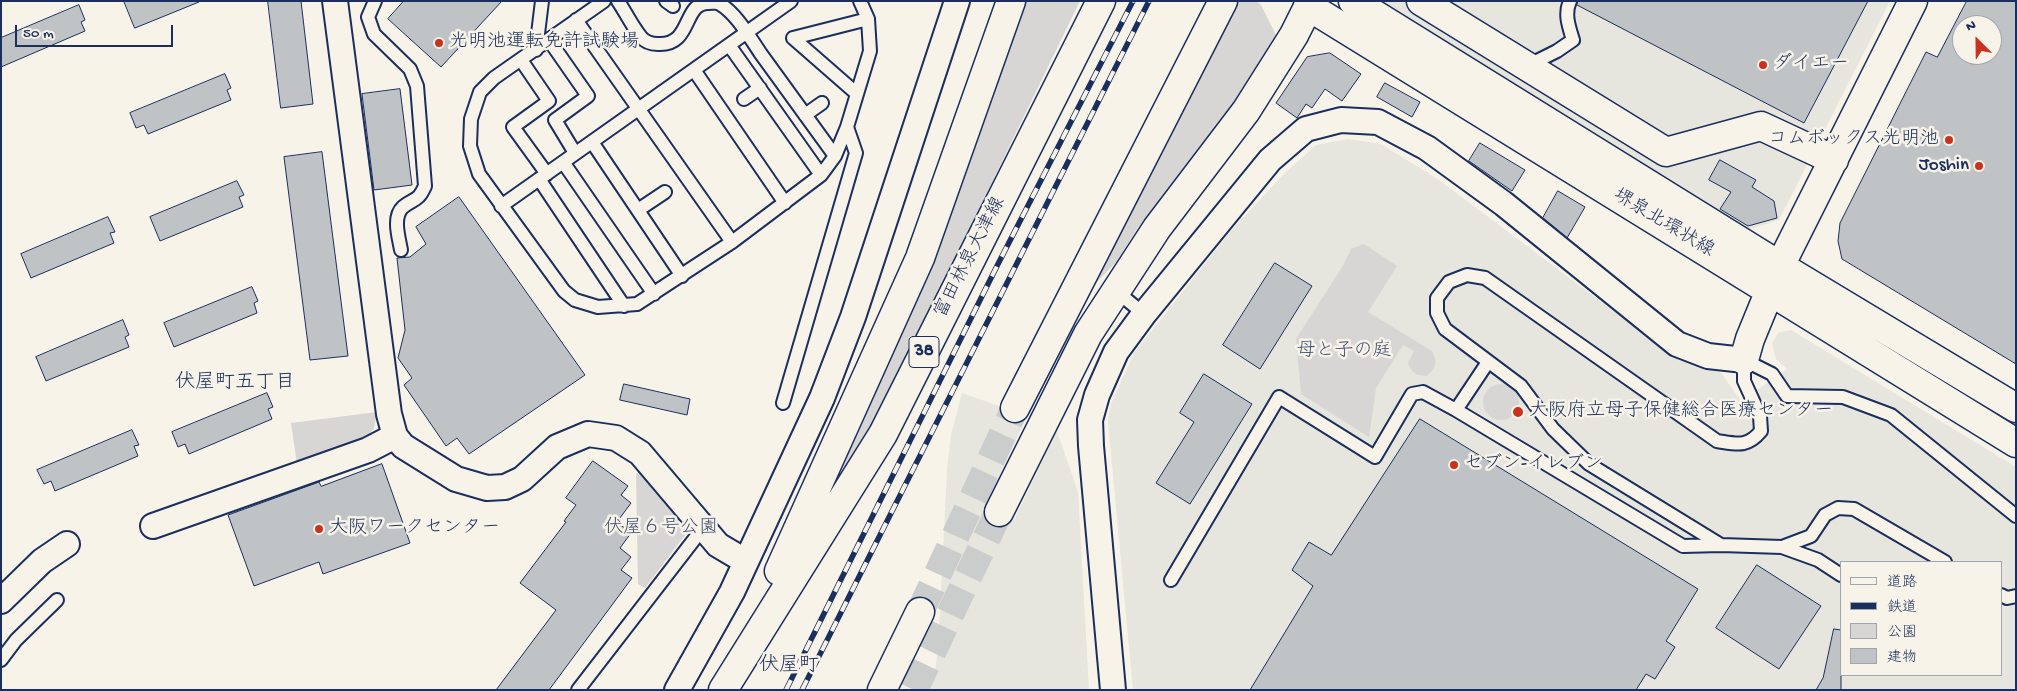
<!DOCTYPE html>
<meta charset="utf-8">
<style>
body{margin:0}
#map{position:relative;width:2017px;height:691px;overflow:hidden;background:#f7f3e8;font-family:"Gochi Hand","Klee One",sans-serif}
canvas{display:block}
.frame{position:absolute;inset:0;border:2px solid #1b2f5e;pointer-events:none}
.legend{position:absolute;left:1840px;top:561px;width:162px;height:115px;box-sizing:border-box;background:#f7f3e8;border:1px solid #9fa5b1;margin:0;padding:6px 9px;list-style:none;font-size:15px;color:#1b2f5e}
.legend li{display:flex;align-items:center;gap:10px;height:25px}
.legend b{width:25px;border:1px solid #9fa5b1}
.north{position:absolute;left:1952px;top:15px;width:50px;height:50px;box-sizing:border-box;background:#f7f3e8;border:1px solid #9fa5b1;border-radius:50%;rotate:337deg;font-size:14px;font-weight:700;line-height:20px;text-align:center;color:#1b2f5e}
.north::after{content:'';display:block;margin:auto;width:18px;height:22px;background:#c8321e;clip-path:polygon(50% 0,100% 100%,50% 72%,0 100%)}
.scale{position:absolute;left:15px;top:25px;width:158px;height:22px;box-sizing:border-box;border:2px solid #1b2f5e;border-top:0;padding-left:6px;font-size:15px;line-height:18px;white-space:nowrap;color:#1b2f5e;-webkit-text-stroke:4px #f7f3e8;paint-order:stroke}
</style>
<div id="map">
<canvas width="2017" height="691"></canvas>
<div class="frame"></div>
<ul class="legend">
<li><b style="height:6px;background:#f7f3e8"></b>道路</li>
<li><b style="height:6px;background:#1b2f5e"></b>鉄道</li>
<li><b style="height:14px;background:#d7d6d4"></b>公園</li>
<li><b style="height:14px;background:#c0c3c5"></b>建物</li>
</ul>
<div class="north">N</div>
<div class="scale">50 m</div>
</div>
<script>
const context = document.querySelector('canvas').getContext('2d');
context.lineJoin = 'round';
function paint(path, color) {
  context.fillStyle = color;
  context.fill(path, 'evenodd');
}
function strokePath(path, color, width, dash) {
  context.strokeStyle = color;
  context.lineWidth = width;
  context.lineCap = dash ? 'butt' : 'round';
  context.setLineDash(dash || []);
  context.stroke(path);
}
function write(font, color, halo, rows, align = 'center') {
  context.font = font + ' "Gochi Hand","Klee One",sans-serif';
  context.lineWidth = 5;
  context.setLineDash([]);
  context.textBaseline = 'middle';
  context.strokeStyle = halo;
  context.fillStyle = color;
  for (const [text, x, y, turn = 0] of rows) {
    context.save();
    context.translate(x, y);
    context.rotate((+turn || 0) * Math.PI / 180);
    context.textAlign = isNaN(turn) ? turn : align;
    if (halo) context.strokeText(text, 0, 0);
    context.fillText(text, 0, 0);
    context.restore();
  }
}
paint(new Path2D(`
 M1382,1H1890L1779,220L1747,230Z
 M1348,139L1381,144L1439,180L1680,361L1691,356L1719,370L1741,401L1787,369L1776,359L1772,343L1778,333L1791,330L2016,467V690H1133L1108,421L1111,404L1134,353L1230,232L1285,173L1316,145ZM1841,562H2001V675H1841Z
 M962,393L1027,416L986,504L1014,520L1057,431L1078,492L1089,690H928L934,677L938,651L947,470L951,435Z`), '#e6e5de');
paint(new Path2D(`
 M1020,1H1080L889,394L848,471L830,470L878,386L937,246Z
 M1235,1H1256L1261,5L1277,37L1198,156L1137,229L1116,262L1095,284L1087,283Z
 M1364,244L1397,266L1368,312L1432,351C1438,362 1436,369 1426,376C1415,375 1412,373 1408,363L1414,351L1403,345L1376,388L1369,437L1301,394L1296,339L1344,264L1351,249Z
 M1483 402a18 18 0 1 1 36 0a18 18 0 1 1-36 0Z
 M377,412L374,428L367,437L297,464L291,423Z
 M641,468L686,523L685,535L645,588L638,584L636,475Z`), '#d7d6d4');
const building = new Path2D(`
 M124,1H198L199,2L135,28Z
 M268,1H301L313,104L281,108Z
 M404,1H502L441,67L388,19Z
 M1578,1H1868L1804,123L1577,5Z
 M1967,1H2016V364L1842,259L1838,241L1840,223L1926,52L1937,57ZM1962,25H1992V55H1962Z
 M79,5L85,20L81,22L85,31L1,67V38Z
 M1330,53L1361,74L1342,101L1325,89L1312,108L1306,104L1297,118L1276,103L1307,57Z
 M225,74L231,88L227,90L231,100L148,134L144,125L136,128L130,113Z
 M1385,83L1420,102L1412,117L1377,97Z
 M400,89L412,185L374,190L362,94Z
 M1480,143L1525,170L1512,191L1469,161Z
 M322,152L348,356L310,360L284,157Z
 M1720,160L1756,180L1752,187L1774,201L1777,218L1748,226L1720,209L1731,192L1709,180Z
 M237,181L244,195L239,197L243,207L160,241L150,217Z
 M1558,191L1585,207L1567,238L1543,218Z
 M459,197L585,375L469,454L457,438L446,446L404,385L412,378L398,358L405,330L397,258L410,257L426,244L416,227Z
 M108,217L115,232L110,233L114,243L31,278L21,254Z
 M1275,263L1312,286L1260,369L1223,345Z
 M252,287L258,301L254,303L257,313L174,347L164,323Z
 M123,320L129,335L125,337L129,347L46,381L36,357Z
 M1204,374L1252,404L1190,504L1156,483L1194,422L1180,413Z
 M624,384L690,399L687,415L620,400Z
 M267,393L273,407L268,409L272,419L189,454L185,444L178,447L172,432Z
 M1420,419L1698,589L1666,641L1675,647L1655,679L1646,674L1636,690H1250L1313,586L1292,570L1309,542L1331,555Z
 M132,430L139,445L134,446L138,456L55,491L51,481L44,484L37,470Z
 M593,461L628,486L621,495L631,503L617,522L631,533L620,548L631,557L621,570L632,578L549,690H496L556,610L520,583L566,522L564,521L576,505L566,498Z
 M382,464L410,543L323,574L319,562L254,586L228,515L319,482L321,486Z
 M1757,565L1821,606L1779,669L1716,628Z
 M1834,629L1841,630V690H1816L1823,678Z`);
paint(building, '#c0c3c5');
strokePath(building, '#1b2f5e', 1);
strokePath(new Path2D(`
 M920,612L1015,408
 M914,690L999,512`), '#cbcccc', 28, [28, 14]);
const lane = new Path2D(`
 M375,1L368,17L374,34L410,69L417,86L425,186C418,202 414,198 403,207C392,217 399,238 401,250
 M604,1L494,78L480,92L471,119L470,146L479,174L564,291L575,300L598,307L637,304L732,242L821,175L835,156L847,127L870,51L868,19L860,1
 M618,1C626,13 632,26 641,37C645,42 652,44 658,44C693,46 682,2 709,3C713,3 717,2 720,4C737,14 750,38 761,54C786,88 810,122 835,156
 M666,1L673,6
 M576,20L732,242
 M793,38L856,93
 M793,38L868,19
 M549,40L588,96L555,120L575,153
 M729,45L821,175
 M536,50L542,1
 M521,60L549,101L513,127L547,174
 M1527,66L1557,51L1573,40C1569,27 1564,14 1570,1
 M694,70L785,203
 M744,99L760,88
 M805,115L822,103
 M592,142L682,276
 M563,162L654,294
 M539,179L624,306
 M501,206L791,1
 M638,210L665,192
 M1115,290L1144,314
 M1488,362L1456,410L1683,546L1721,545L1782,547L1811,536L1825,515L1838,508L1854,509L1945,562
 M783,403L856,153L847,127
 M1721,545L1589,464L1553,429L1521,386L1445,329L1437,313V298L1449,282L1467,275L1485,278L1717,441C1737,444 1747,448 1761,431L1760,416L1744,381V360L1772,374L1787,396L1843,397L1891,415L2016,516
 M1782,547L1818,560L1841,575
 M1171,580L1279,397L1375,457L1412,394L1423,392L1456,410
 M2001,595L2007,598L2016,596
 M1,660L16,640L57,600
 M578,690L703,528`);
const street = new Path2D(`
 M335,1L389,414L395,436L403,446L456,479L487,488L505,487L522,479L557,447L588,434L616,438L640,453L718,545L745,561
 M153,526L368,450L395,436
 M1,601L42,561L67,544
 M677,690L732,592L822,398L853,317L957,1
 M1113,690L1091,446L1090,420L1097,395L1116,352L1144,314L1270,160L1306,129L1341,120L1378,122L1427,148L1504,204L1677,344L1708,356L1744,360`);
const secondary = new Path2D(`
 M1353,1L1780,266L2016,408
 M1421,1L1666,152L1761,126L1834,160
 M1308,6L2016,443
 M1744,360L1750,339L1780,266L1913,1`);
const primary = new Path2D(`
 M1015,408L1223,1
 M999,512L1088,334L1157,228L1246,111L1294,35L1311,1
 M779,571L920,258L1011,1
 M723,690L883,434L1101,1
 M882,690L920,612`);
strokePath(lane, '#1b2f5e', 16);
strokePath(street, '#1b2f5e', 28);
strokePath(secondary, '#1b2f5e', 31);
strokePath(primary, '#1b2f5e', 31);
strokePath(lane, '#f7f3e8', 12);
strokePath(street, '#f7f3e8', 24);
strokePath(secondary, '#f7f3e8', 28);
strokePath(primary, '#f7f3e8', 28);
const rail = new Path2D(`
 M786,690L998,264L1133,1
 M802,690L1149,1`);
strokePath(rail, '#1b2f5e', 5.5);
strokePath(rail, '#f7f3e8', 4, [11]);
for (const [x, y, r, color] of [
 [439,43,5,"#c8321e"],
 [1763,65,5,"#c8321e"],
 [1949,140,5,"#c8321e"],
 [1979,166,5,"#c8321e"],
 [1518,412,6,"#c8321e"],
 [1454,465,5,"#c8321e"],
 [319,529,5,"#c8321e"]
]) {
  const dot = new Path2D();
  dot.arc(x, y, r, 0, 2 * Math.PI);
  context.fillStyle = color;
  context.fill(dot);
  strokePath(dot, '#f7f3e8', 2);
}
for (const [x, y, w] of [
 [924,352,30]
]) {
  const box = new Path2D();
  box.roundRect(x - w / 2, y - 15.5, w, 31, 4);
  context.fillStyle = '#f7f3e8';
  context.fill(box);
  strokePath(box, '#1b2f5e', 1);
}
write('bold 18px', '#1b2f5e', null, [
 ["38",924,352]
]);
write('19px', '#1b2f5e', '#f7f3e8', [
 ["光明池運転免許試験場",449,43],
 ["ダイエー",1773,65],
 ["コムボックス光明池",1939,140,"right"],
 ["Joshin",1969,166,"right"],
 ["大阪府立母子保健総合医療センター",1529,412],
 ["セブン-イレブン",1464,465],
 ["大阪ワークセンター",329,529]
], 'left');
write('19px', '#1b2f5e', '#f7f3e8', [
 ["堺泉北環状線",1663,224,31],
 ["富田林泉大津線",971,258,-63]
]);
write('19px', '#415076', '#f7f3e8', [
 ["母と子の庭",1344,352],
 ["伏屋６号公園",661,529]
]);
write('20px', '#1b2f5e', '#f7f3e8', [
 ["伏屋町五丁目",235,384],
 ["伏屋町",789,667]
]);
</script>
